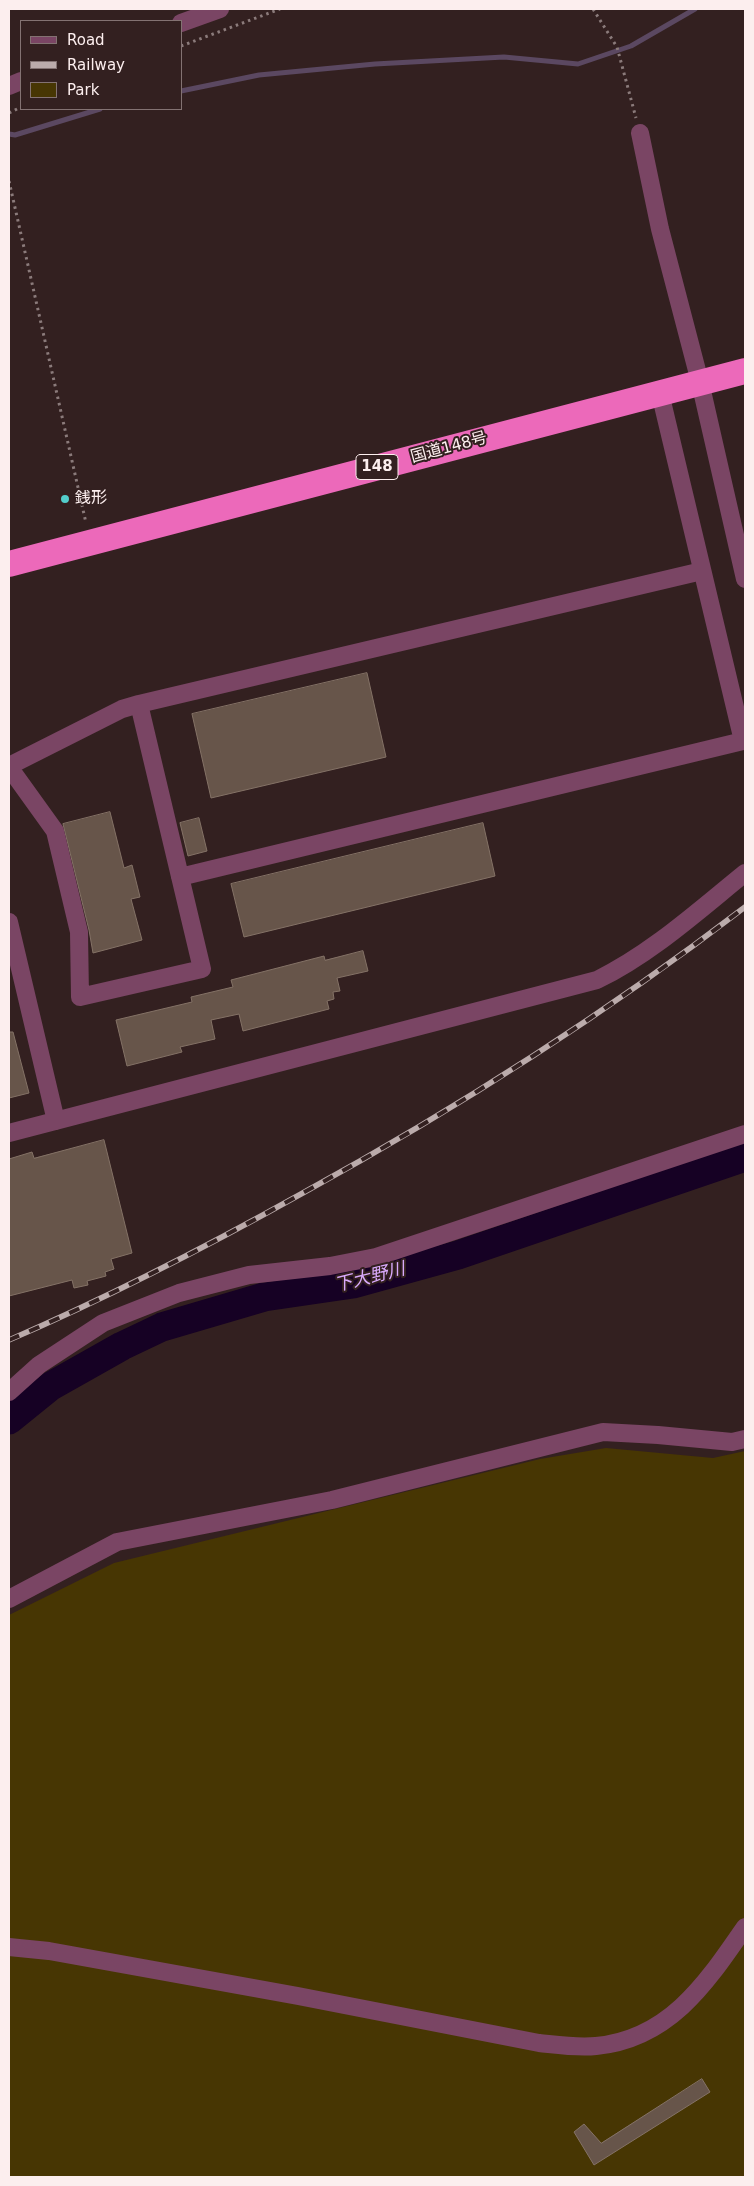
<!DOCTYPE html>
<meta charset="utf-8">
<style>
body{margin:0}
#map{position:relative;width:754px;height:2186px;overflow:hidden;background:#332020;font-family:"DejaVu Sans",sans-serif}
canvas{display:block}
.frame{position:absolute;inset:0;border:10px solid #fceeee;pointer-events:none}
.legend{position:absolute;left:20px;top:20px;width:162px;height:90px;box-sizing:border-box;background:#332020;border:1px solid #837272;margin:0;padding:6px 9px;list-style:none;font-size:15px;color:#fceeee}
.legend li{display:flex;align-items:center;gap:10px;height:25px}
.legend b{width:25px;border:1px solid #837272}
</style>
<div id="map">
<canvas width="754" height="2186"></canvas>
<div class="frame"></div>
<ul class="legend">
<li><b style="height:6px;background:#7a4564"></b>Road</li>
<li><b style="height:6px;background:#bbabab"></b>Railway</li>
<li><b style="height:14px;background:#473603"></b>Park</li>
</ul>
</div>
<script>
const context = document.querySelector('canvas').getContext('2d');
context.lineJoin = 'round';
function paint(path, color) {
  context.fillStyle = color;
  context.fill(path, 'evenodd');
}
function strokePath(path, color, width, dash) {
  context.strokeStyle = color;
  context.lineWidth = width;
  context.lineCap = dash ? 'butt' : 'round';
  context.setLineDash(dash || []);
  context.stroke(path);
}
function write(font, color, halo, rows, align = 'center') {
  context.font = font + ' "DejaVu Sans","Noto Sans JP",sans-serif';
  context.lineWidth = 4;
  context.setLineDash([]);
  context.textBaseline = 'middle';
  context.strokeStyle = halo;
  context.fillStyle = color;
  for (const [text, x, y, turn = 0] of rows) {
    context.save();
    context.translate(x, y);
    context.rotate((+turn || 0) * Math.PI / 180);
    context.textAlign = isNaN(turn) ? turn : align;
    if (halo) context.strokeText(text, 0, 0);
    context.fillText(text, 0, 0);
    context.restore();
  }
}
paint(new Path2D(`
 M606,1448L713,1458L745,1451V2177H9V1615L114,1563L540,1459Z`), '#473603');
strokePath(new Path2D(`
 M181,91L259,75L375,64L504,57L578,64L631,46L695,9
 M9,134L15,135L100,109`), '#5b4861', 5);
strokePath(new Path2D(`
 M9,1420L51,1386L122,1346L162,1327L264,1297L353,1284L458,1255L745,1157`), '#160124', 29);
const building = new Path2D(`
 M367,673L386,757L211,798L192,714Z
 M110,812L124,868L132,865L140,897L131,899L142,940L93,953L89,930L63,824Z
 M199,818L207,851L188,856L180,823Z
 M483,823L495,876L244,937L231,884Z
 M363,951L368,971L337,978L340,991L333,992L334,999L327,1001L329,1009L243,1031L239,1014L211,1020L215,1039L180,1047L182,1052L127,1066L116,1020L192,1002L191,997L233,987L231,980L324,956L325,960Z
 M9,1032H13L29,1093L9,1098Z
 M104,1140L132,1253L111,1259L114,1269L105,1272L106,1276L87,1281L88,1285L74,1288L72,1280L9,1296V1159L32,1152L34,1158Z
 M702,2079L710,2092L594,2165L574,2132L584,2124L601,2143Z`);
paint(building, '#67554a');
strokePath(building, '#847266', 1);
strokePath(new Path2D(`
 M593,9L617,47L636,118
 M181,46L280,9
 M9,113L21,107
 M9,181L86,523`), '#8b7b7b', 3, [2.5, 4]);
strokePath(new Path2D(`
 M181,23L220,9
 M9,86L21,81
 M640,133L660,229L700,382L745,579
 M9,766L122,709L139,704L702,571
 M9,767L55,831L79,932L80,997L202,969L139,704
 M180,877L743,741L660,393
 M9,922L56,1121
 M9,1133L597,980C652,953 698,911 745,873
 M9,1392L39,1365L103,1323L179,1293L249,1275L330,1266L376,1257L745,1134
 M9,1599L117,1542L332,1500L603,1432L658,1435L732,1442L745,1439
 M9,1947L49,1951L298,1996L539,2043C558,2045 577,2048 596,2046C670,2039 707,1982 745,1927`), '#7a4564', 18);
strokePath(new Path2D(`
 M9,564L745,371`), '#ec69ba', 26);
const rail = new Path2D(`
 M9,1340C109,1297 206,1247 301,1194C456,1109 605,1014 745,907`);
strokePath(rail, '#bbabab', 5.5);
strokePath(rail, '#332020', 4, [11]);
for (const [x, y, r, color] of [
 [65,499,5,"#53cdcb"]
]) {
  const dot = new Path2D();
  dot.arc(x, y, r, 0, 2 * Math.PI);
  context.fillStyle = color;
  context.fill(dot);
  strokePath(dot, '#332020', 2);
}
for (const [x, y, w] of [
 [377,467,42]
]) {
  const box = new Path2D();
  box.roundRect(x - w / 2, y - 12.5, w, 25, 4);
  context.fillStyle = '#332020';
  context.fill(box);
  strokePath(box, '#fceeee', 1);
}
write('bold 15px', '#fceeee', null, [
 ["148",377,467]
]);
write('16px', '#fceeee', '#332020', [
 ["国道148号",449,448,-15]
]);
write('16px', '#fceeee', '#332020', [
 ["銭形",75,499]
], 'left');
write('italic 18px', '#d9aafc', '#332020', [
 ["下大野川",370,1278,-14]
]);
</script>
